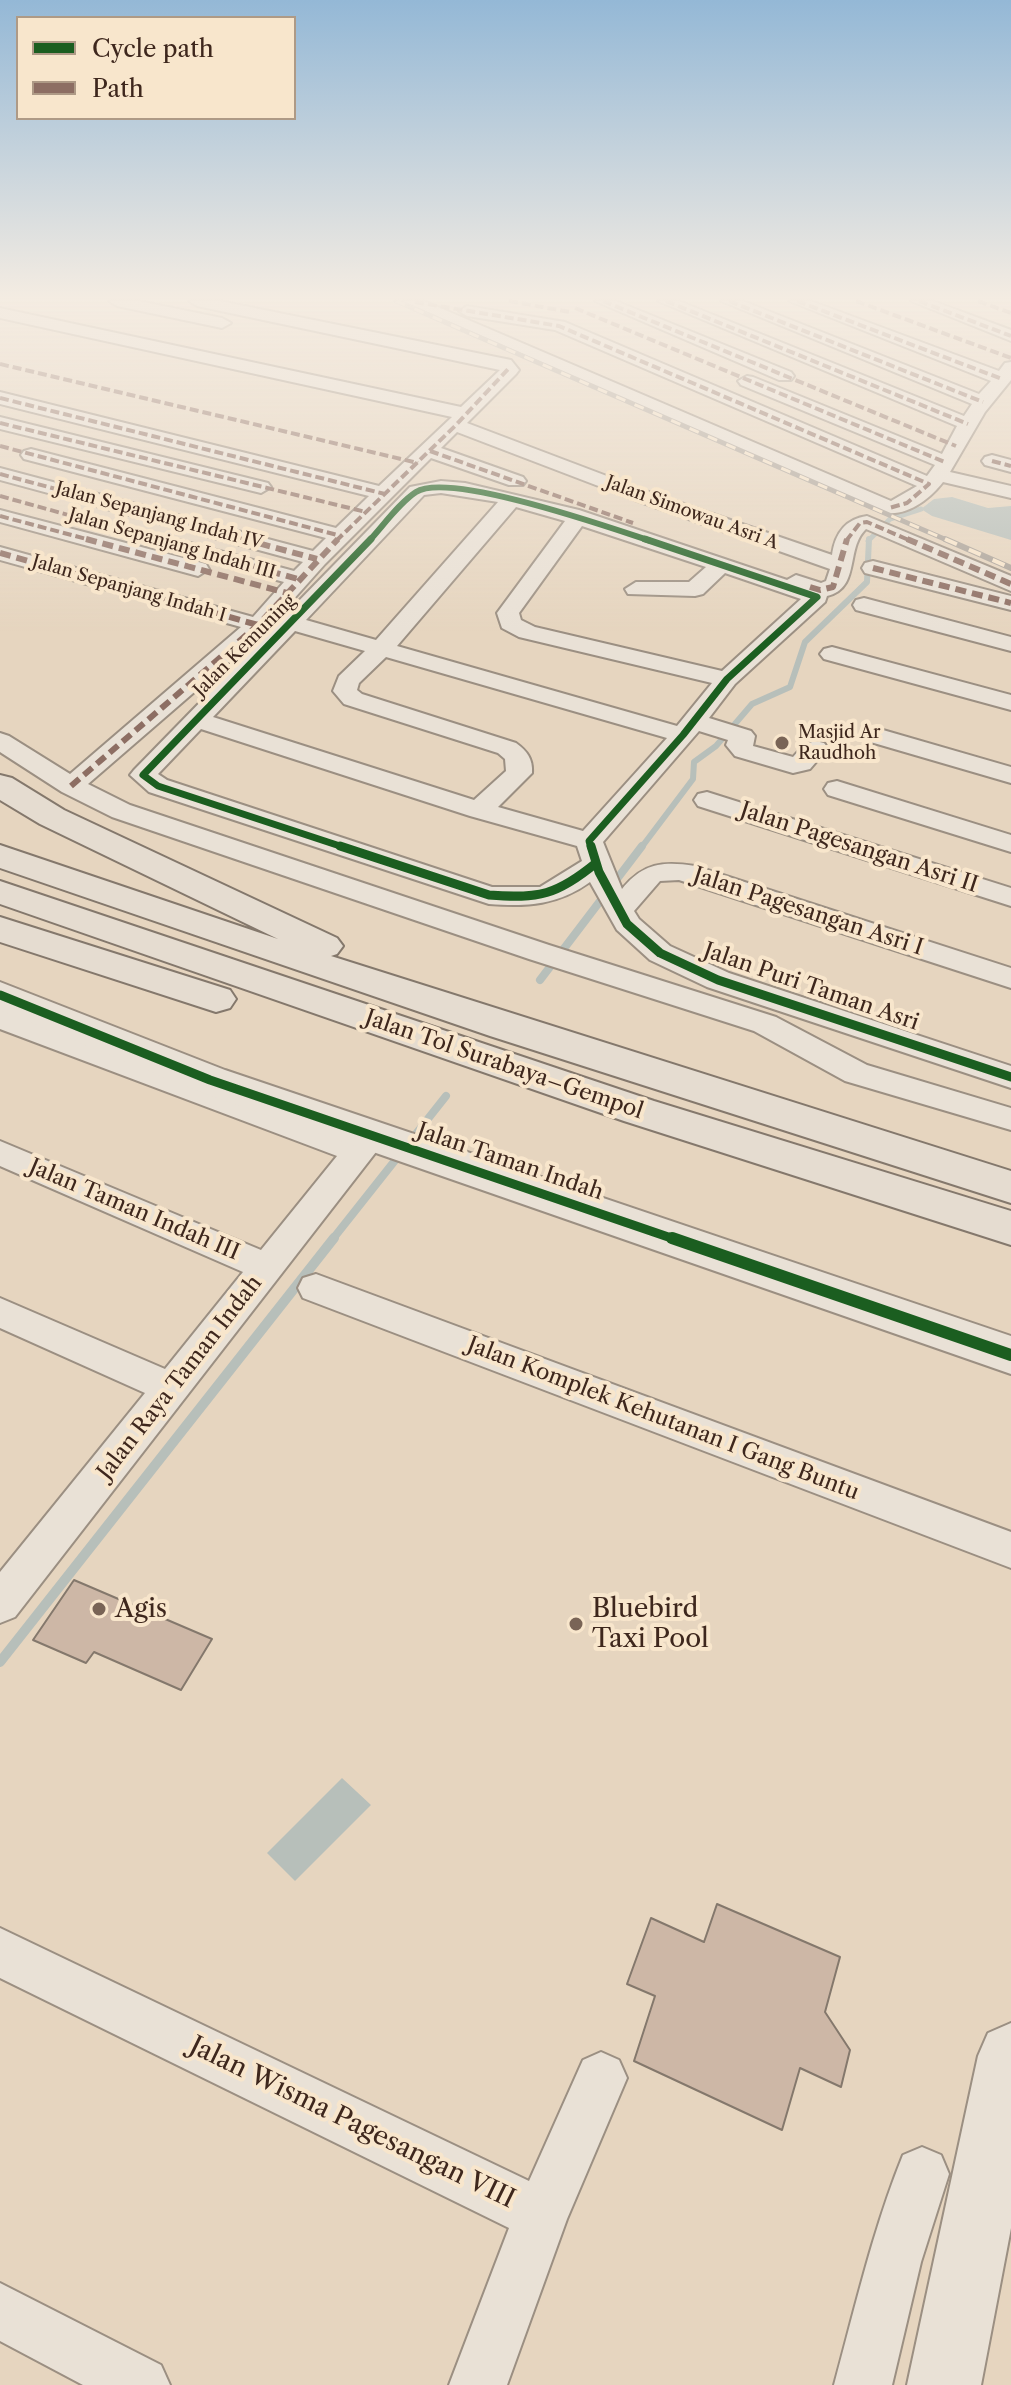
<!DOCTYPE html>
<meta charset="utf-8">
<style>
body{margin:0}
#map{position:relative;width:1011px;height:2385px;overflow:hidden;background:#e6d5bf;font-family:"Libre Caslon Text",serif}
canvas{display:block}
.legend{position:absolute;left:16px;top:16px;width:280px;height:104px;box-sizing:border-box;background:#f8e6cc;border:2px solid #ae9a86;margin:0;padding:10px 14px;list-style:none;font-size:24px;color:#3e271d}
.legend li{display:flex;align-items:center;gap:16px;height:40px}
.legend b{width:40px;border:2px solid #ae9a86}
</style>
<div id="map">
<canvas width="1011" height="2385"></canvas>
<ul class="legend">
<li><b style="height:10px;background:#1b5e20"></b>Cycle path</li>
<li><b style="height:10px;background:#8d6e63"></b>Path</li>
</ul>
</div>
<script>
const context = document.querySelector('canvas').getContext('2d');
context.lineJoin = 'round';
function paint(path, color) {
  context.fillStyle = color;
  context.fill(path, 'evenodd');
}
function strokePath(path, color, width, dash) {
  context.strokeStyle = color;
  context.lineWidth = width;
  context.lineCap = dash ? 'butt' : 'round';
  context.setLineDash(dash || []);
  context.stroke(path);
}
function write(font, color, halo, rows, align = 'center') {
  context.font = font + ' "Libre Caslon Text",serif';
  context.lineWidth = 8;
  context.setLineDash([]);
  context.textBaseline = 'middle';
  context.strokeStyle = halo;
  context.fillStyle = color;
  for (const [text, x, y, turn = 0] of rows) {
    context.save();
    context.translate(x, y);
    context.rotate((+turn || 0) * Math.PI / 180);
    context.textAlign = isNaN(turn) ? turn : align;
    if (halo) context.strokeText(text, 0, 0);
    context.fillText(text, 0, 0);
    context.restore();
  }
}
paint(new Path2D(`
 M952,497L988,508L1011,506V540L932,516L921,509L934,499Z
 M342,1778L371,1805L295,1881L267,1853Z`), '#b7bfba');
strokePath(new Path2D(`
 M868,541L890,519L921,509`), '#b7bfba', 5);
strokePath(new Path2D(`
 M641,848L693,779L694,762L716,746L752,704L790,687L805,642L867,582L869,539`), '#b7bfba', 6);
strokePath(new Path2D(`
 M540,980L642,846
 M332,1240L446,1096`), '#b7bfba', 8);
strokePath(new Path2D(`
 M0,1662L334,1238`), '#b7bfba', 10);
const building = new Path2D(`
 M74,1580L212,1639L181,1690L94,1652L86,1663L33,1640Z
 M717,1904L840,1957L825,2012L850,2050L841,2087L800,2068L782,2130L634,2061L655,1996L627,1984L651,1918L704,1942Z`);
paint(building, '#cdb7a6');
strokePath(building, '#84786c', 2);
const minor = new Path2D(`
 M109,301H139L222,318L231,323L222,328L117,306Z
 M189,301H220L511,360L519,370L516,374L467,423L649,492L832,555C835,534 845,519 867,516L1011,576V591L866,529C845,549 861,588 827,596L825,602L735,684L709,718L751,731L755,736L753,746L793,757C803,746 808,739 824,743L828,748L810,769L793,773L735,756L726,745L728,740L699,731L603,842L622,889C643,863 663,861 695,866L1011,968V988L679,880L660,881L634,911L639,919L670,946L729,973L1011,1066V1088L707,987L650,960L617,930L590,882C558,905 528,907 489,904L149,792L130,775L134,770L410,487L441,481L465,483L579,510L787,580L796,575L821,583L826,581L830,569L635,500L457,432L441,448L523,477L526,481L523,485H509L431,458L325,564L266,630L88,784L130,805L549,945L776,1017L867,1065L1011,1108V1130L845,1081L754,1031L529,959L112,817L62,792L0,752V733L9,736L70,774L241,627L0,560V547L253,617L284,582L167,550L164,545L167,540L175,539L294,571L303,562L0,480V468L313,551L326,538L24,459L21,455L24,451L31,449L336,528L369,496L0,404V392L379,486L452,417L0,318V308L461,407L500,370L197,306ZM441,493L498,502L376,640L306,620L424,495ZM516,507L565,521L497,613L502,628L519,637L712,683L677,726L397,646ZM582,526L706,567L689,582H636L625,589L628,594L695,596L703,594L725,573L801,599L722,671L535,627L521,620L519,613ZM295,631L365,651L339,676L333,691L344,704L498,753L505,759L506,771L474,800L213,717ZM386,657L667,738L583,831L498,807L532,773C533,759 527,751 516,743L362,694L357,690L359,683ZM201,729L470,816L577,846L582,861L540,887H492L167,780L158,774Z
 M403,301H424L891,501L917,486L555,330L467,316L459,311L467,306L565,322L927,476L935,465L741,385L738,381L747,376L753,377L942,454L957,426L658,301H679L964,416L972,404L721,301H743L979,394L991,381L789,301H811L999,371L1005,363L1011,362V380L985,412L950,472L1011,486V498L943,482C929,500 905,518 882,512Z
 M595,301H616L791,372L794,376L791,380H779Z
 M911,301H933L1011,330V341Z
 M0,417L268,483L271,487L261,493L0,429Z
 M992,455L1011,460V472L985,465L982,461L985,457Z
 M0,510L206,564L209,569L198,576L0,522Z
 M873,561L1011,596V610L865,573L862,568L865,563Z
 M864,598L1011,637V651L856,610L853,605L856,600Z
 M832,647L1011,695V710L824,659L820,654L824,649Z
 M876,728L1011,767V783L867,741L863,736L867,731Z
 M837,781L1011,835V852L828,795L824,789L828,783Z
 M707,792L1011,888V906L698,806L694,800L698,794Z
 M0,1008L371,1144L376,1152L15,1617L0,1623V1572L145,1393L0,1328V1298L165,1369L243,1272L0,1166V1141L261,1250L337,1156L0,1029Z
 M316,1274L1011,1532V1568L303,1298L298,1288L303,1278Z
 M0,1928L529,2181L583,2060L601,2052L619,2060L627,2078L567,2219L507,2385H449L509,2228L0,1978Z
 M922,2147L941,2155L949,2174L921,2262L892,2385H834C855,2308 873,2229 903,2155Z
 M0,2283L161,2365L170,2385H83L0,2341Z`);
const tertiary = new Path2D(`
 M0,982L225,1070L1011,1336V1374L195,1090L0,1010Z
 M1011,2023V2228L981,2385H907L978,2056L988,2033Z`);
const motorway = new Path2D(`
 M0,775L12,778L64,810L337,938L343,946L337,954L331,956L1011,1171V1203L490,1036L0,868V845L278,939L40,824L0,800Z
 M0,881L654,1101L1011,1211V1245L624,1121L0,904Z
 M0,917L230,990L236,999L230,1008L216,1012L0,942Z`);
strokePath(minor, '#9b8f82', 4);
strokePath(tertiary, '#9b8f82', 4);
strokePath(motorway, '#84786c', 4);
paint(minor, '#e9e1d6');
paint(tertiary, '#e9e1d6');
paint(motorway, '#e5dcd0');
const railFar1 = new Path2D(`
 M396,301L949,541`);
const rail = new Path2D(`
 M945,539L1011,568`);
strokePath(railFar1, '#aba39a', 5);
strokePath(rail, '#aba39a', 6);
strokePath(railFar1, '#f8e6cc', 3, [10]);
strokePath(rail, '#f8e6cc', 4, [13]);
strokePath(new Path2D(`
 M509,301L570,312
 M603,301L956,446
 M666,301L968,424
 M729,301L983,402
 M797,301L1002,379
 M856,301L1011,358
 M919,301L1011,336
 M978,301L1011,313
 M415,302L559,326L929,484L907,503L889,508
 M575,308L947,463
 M0,364L418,463
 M0,398L385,494
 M0,423L366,512
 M0,446L341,536
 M430,451L633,523
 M992,461L1011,466
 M0,474L250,541
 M0,496L162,541
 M0,516L94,541
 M336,541L456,425L510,367
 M846,541L860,523L867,522L911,541`), '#8d6e63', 4, [9, 4]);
strokePath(new Path2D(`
 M86,539L287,593
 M155,539L298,579
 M243,539L317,559
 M907,539L1011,584
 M0,553L258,625
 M873,568L1011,603
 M810,587L820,590L833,587L847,539
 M71,786L258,625L338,539`), '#8d6e63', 6, [11, 6]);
strokePath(new Path2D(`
 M369,541C383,526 399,503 416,492C449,471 611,528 651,541`), '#1b5e20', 6);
strokePath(new Path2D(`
 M346,848L158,786L143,775L371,539
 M591,848L589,841L683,735L727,679L817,597L645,539`), '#1b5e20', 7);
strokePath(new Path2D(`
 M340,846L489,895C539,899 557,895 596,863
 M591,846L599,872L627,924L660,953L718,980L1011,1077
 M0,995L210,1080L677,1240`), '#1b5e20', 9);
strokePath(new Path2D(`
 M672,1238L1011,1355`), '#1b5e20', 12);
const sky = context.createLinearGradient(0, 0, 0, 634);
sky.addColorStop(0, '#94b8d6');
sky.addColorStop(0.47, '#f4ece2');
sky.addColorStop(1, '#f4ece200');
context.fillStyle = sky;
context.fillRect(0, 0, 1011, 634);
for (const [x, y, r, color] of [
 [782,743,8,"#796456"],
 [99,1609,8,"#796456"],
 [576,1624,8,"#796456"]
]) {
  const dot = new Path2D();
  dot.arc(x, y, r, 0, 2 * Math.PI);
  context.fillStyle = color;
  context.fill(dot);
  strokePath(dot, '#f8e6cc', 3);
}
write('18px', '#3e271d', '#f8e6cc', [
 ["Jalan Simowau Asri A",692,513,20],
 ["Jalan Sepanjang Indah IV",159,516,15],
 ["Jalan Sepanjang Indah III",172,544,16],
 ["Jalan Sepanjang Indah I",129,589,16],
 ["Jalan Kemuning",245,646,-45]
]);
write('18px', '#3e271d', '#f8e6cc', [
 ["Masjid Ar",798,733],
 ["Raudhoh",798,754]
], 'left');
write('22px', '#3e271d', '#f8e6cc', [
 ["Jalan Pagesangan Asri II",859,848,18],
 ["Jalan Pagesangan Asri I",808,912,18],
 ["Jalan Puri Taman Asri",811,987,19],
 ["Jalan Tol Surabaya–Gempol",504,1065,19],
 ["Jalan Taman Indah",510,1162,19],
 ["Jalan Taman Indah III",134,1210,23],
 ["Jalan Raya Taman Indah",180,1378,-52],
 ["Jalan Komplek Kehutanan I Gang Buntu",663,1419,21]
]);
write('26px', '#3e271d', '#f8e6cc', [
 ["Agis",115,1609],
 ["Bluebird",592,1609],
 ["Taxi Pool",592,1639]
], 'left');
write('26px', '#3e271d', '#f8e6cc', [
 ["Jalan Wisma Pagesangan VIII",352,2123,26]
]);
</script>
